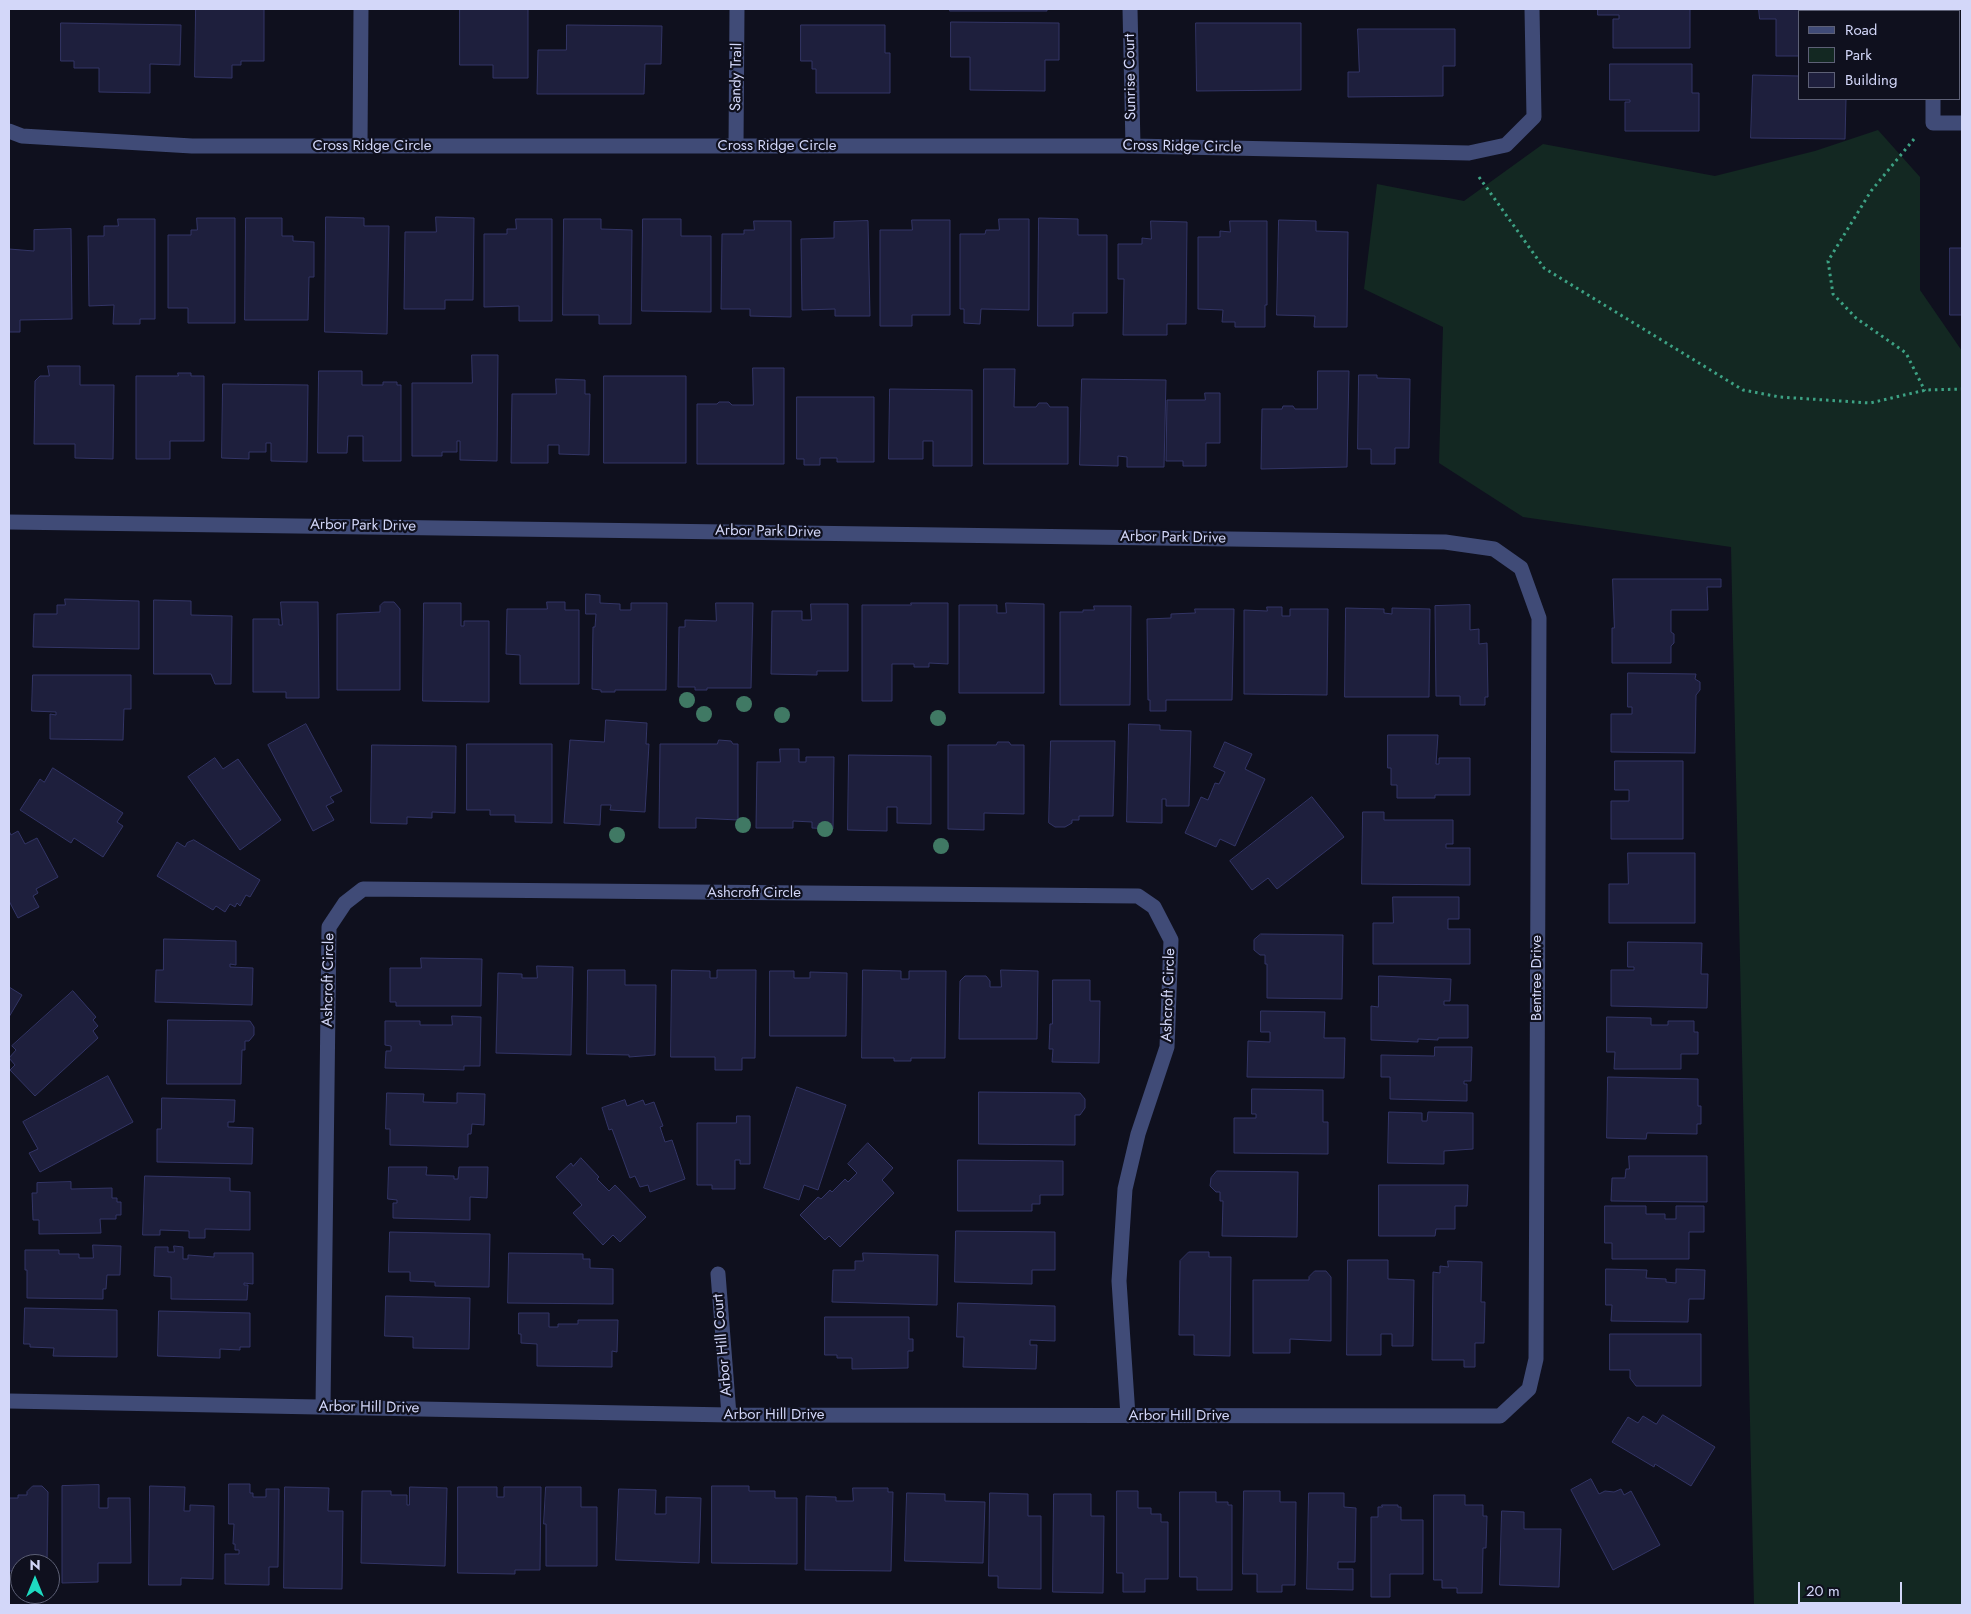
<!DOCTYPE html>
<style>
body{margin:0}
#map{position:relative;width:1971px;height:1614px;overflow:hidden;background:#0f101e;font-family:Jost,sans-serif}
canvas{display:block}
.frame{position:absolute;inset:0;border:10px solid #d3d7f9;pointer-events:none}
.legend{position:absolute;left:1798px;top:10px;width:162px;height:90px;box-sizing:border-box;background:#0f101e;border:1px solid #5d6076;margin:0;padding:6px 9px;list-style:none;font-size:15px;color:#d3d7f9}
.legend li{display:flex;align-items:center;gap:10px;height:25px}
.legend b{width:25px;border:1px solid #5d6076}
.north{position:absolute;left:10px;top:1554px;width:50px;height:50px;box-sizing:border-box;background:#0f101e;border:1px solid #5d6076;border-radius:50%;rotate:0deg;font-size:14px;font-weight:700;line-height:20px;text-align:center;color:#d3d7f9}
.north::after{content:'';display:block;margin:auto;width:18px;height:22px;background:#1edac1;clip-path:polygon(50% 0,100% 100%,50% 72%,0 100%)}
.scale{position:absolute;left:1798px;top:1582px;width:104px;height:22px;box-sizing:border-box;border:2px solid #d3d7f9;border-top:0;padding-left:6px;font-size:15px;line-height:18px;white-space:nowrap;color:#d3d7f9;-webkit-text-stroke:4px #0f101e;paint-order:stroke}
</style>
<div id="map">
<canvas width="1971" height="1614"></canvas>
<div class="frame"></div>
<ul class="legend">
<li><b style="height:6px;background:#404b77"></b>Road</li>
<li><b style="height:14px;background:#132822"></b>Park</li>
<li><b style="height:14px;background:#1e1f3d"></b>Building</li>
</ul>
<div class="north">N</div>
<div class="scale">20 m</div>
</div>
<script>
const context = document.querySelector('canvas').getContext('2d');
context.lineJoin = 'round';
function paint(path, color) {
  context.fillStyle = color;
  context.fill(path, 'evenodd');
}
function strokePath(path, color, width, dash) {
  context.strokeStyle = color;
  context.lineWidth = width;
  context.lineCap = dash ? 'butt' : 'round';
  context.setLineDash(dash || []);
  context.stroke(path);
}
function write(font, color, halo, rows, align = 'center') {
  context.font = font + ' Jost,sans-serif';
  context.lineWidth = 4.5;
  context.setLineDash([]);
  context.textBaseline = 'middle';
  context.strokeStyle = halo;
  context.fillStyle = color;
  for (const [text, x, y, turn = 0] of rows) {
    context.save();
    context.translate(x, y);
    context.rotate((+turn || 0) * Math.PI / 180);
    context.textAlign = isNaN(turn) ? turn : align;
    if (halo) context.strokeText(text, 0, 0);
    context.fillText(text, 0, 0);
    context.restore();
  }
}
paint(new Path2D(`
 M1878,130L1920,177V290L1962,351V1605H1754L1731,547L1523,517L1439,463L1443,327L1364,289L1377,184L1464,201L1543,144L1715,176L1815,151Z`), '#132822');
const building = new Path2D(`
 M196,9H264V61H241V65H232V78L195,77Z
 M460,9H528V78H493V65H460Z
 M950,9H1047V11H950Z
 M1598,9H1690V48H1613V19H1619V15H1598Z
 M1759,9H1863V11H1800V56H1776V19H1760Z
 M951,22L1059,23V60H1045V91L970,90V57H951Z
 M61,23L181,25L180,65L150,64V93L99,92V68H74V61H61Z
 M1196,23H1301V90L1197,91Z
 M567,25L662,26L661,64H645L644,94H537L538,50H566Z
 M801,25H885V53H890V93H816V69H812V61H801Z
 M1358,29H1455V66H1443V96L1348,97V72H1359Z
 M1610,64H1692V93H1699V131H1625V102H1630V100H1610Z
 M1753,75L1800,76V99H1846L1845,139L1751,138Z
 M326,217L364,218V226H389L387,334L325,332Z
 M436,217L474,218L473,300H445V309H404L405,232H436Z
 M197,218H235V323H188V308H168V235H191V230H197Z
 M246,218H282V236H293V241L314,242V277H309L308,320H245Z
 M1039,218L1078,219V235H1107V313H1073V326H1038Z
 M118,219H155V319H140V324H113L114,305L89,306L88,236H104V226H118Z
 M516,219H552V321H519V306L484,307V234H507V229H516Z
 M564,219H601V229L632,230L631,324H599V315H563Z
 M643,219H681V236H711V312L642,311Z
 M999,219H1029V310L981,309L980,324L964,323V309H960V234H985L986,230H999Z
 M912,220H950V315H912V326H880V230H912Z
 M1279,220L1316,221V231L1348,232L1347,327H1314L1315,316L1277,315Z
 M754,221H791V317L750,316V309H721L722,234H744V230H754Z
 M868,221L870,316H835V309L802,310L801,239L834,238V222Z
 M1151,221L1187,222L1186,324H1167V335H1123L1124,279H1118V244H1142V238L1151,239Z
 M1230,221H1267V305H1265V327H1235V322H1222L1223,310L1198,309V237H1220V231L1230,232Z
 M71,229L72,319L20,320V332H9V249L34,251V230Z
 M1950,248H1962V315H1950Z
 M472,355H498L497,461L460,460V441H457V452H442V456H412V383H472Z
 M48,366H80V385H114L113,459L75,458V444H34L35,381L40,376H49Z
 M753,368H784V464H697V404H717L719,402H729L732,405H753Z
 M984,369H1015L1014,407H1036L1039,403H1047L1050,407H1068V464H984Z
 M319,371H362V385H383V382H397V385H401V461H363V436H348L347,453H318Z
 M1318,371H1349L1347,467L1261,469L1262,409H1282L1283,406H1293L1295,409H1317Z
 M178,373H191V376H204V441H170V459H136V376H178Z
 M1359,375H1377V378L1410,379L1409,448H1395V464H1371V449H1358Z
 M604,376H686V463H604Z
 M556,379L585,380V394H590L589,455L559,454V445H548V463H511L512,394H556Z
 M1082,379L1166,380L1164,467H1127V457L1118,456V466L1080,465Z
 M223,384L308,385L307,462L271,461V443H266V452H249V459L222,458Z
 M890,389L972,390V466H933V441H923V459H889Z
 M1205,393H1220V443H1206V466H1183V461H1166L1167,400H1205Z
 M797,397H874V462H837V458H820V465H804V459H797Z
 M1613,579H1721V587H1707L1708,610H1671V632L1674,634V643L1671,646V663H1612V628H1614Z
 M586,594L600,595V603L620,604V610H631V603H667L666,690H615V692H601V690L592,689L593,627H595L596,614H586Z
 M65,599L139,601V649L33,647L34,614H57V605H65Z
 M154,600L191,601V615L232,616L231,684H215L211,674H154Z
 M281,602H318L319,698H286V692H253V619H279V625H282Z
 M384,602H394L400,609V690H337V614L380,612V606Z
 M547,602H565V610H579V684H520V655L506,654L507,609H547Z
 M424,603H461V626H464V621H489V702L423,701Z
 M716,603H753L751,688H707V690H695V687H678L679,627H685V620L716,621Z
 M911,603H948V664L929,663V667H914V664H892V701H862V605H911Z
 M1006,603L1044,604V693H959V605H997V613H1006Z
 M811,604H848V671H817V675L771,674L772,611H802V620H811Z
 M1470,605V630L1479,629V644L1487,643L1488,697H1485V705H1460V696H1436L1435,606Z
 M1094,606H1131L1130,705H1060V612H1083V610H1094Z
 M1267,607H1282V616H1290V609H1328L1327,695L1244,694V610L1267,611Z
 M1346,608L1384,609V613L1392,614V608L1430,609L1429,697H1345Z
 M1195,609H1234L1232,700H1166V711H1150V700H1148L1147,619L1171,618V614L1195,613Z
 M1628,673L1696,674L1695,679L1700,682V690L1696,695L1695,753L1611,752V714H1632V707H1628Z
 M33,675H131V709H124L123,740L50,739V714L56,715V712L32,711Z
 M606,720L647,723L646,744H649L645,812L610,810L611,805H601L600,825L564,823L570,740L604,742Z
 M306,724L342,791L330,797L334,802L326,806L334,820L313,831L268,745Z
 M1129,724L1160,725V730L1191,731L1189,806H1166V799H1162V823L1127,822Z
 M1388,735H1438L1436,764H1439V758H1470V795H1435V798H1397V785H1391V768H1388Z
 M719,740L731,741L733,744H738V820L696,818V828H659L660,744H717Z
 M1051,741H1115L1113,816H1079V820H1072V823L1065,827H1055L1049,823Z
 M998,742H1009L1011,745H1024V814L984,813V830L948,829V745H996Z
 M1225,742L1252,754L1245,769L1265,779L1235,846L1220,839L1216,847L1185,833L1201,797L1208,800L1215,783L1219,784L1225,772L1214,767Z
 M467,744H552V823L515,822V815H490V810H467Z
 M372,745L456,746L455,813L432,812V818L407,817V824L371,823Z
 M780,749H799V762H806V757H834L833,829L812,828V822L793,821V828H756L757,762H780Z
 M849,755L931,756V824L897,823V807H887V831L848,830Z
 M215,758L223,769L238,759L281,820L240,850L188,777Z
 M1615,761H1683V839H1611V801H1629V790H1615Z
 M53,768L123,813L117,822L123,826L103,857L74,838L71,843L20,810L40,779L44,782Z
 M1312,797L1344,837L1277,889L1268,878L1252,890L1230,861Z
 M1363,812H1384V820H1453V844H1446V848H1470V885L1362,884Z
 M9,831L11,835L18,831L25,844L37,838L58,877L36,889L38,893L33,896L39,907L18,918L9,901Z
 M194,840L260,880L250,897L246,895L240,906L237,903L235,907L230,904L225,912L216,906L213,910L157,876L177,842L185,847L187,843Z
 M1628,853H1695V923H1609V884H1628Z
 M1393,897H1459V919H1448V929H1470V964H1373V923H1393Z
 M1261,934L1343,935L1342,999L1267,998V964H1265V955H1260L1254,950V940Z
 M164,939L236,941V965L230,964V967L253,968L252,1005L155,1002L156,970H163Z
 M1628,942L1702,943L1701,974H1708L1707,1008L1611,1006V970H1634V967H1628Z
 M421,958L482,959L481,1006H396V1002H390V968H421Z
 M537,966L573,967L571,1055L496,1053L498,973L522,974V978H537Z
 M588,970H625V985H656L655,1055L629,1057V1055L587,1054Z
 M672,970L710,971V978H717V970H756L755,1058H742V1070H715V1057H671Z
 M863,970L901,971V979H909V971H946L945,1058H911V1061H894V1058H862Z
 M1001,970L1038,971L1037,1039H959L960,981L965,976H986L990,981V987H1001Z
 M770,971H794V978H810V972L847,973L846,1036H770Z
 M1379,976L1451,979L1450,1001H1444V1005H1468V1038H1438V1040L1418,1039V1042L1371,1040V1006L1378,1007Z
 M1053,980H1090V1001H1100L1099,1063L1052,1062L1053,1049H1049L1050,1024H1052Z
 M9,987L22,995L9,1017Z
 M73,991L96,1017L93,1020L98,1026L93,1031L98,1038L35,1096L10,1070L15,1065L9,1058L16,1050L12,1046Z
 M1261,1011L1325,1012L1324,1038H1345L1344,1078L1247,1077L1248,1041L1270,1042V1032H1261Z
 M452,1016L481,1017L480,1066H464V1070L385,1068L386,1051H391V1046L385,1045V1021H420V1025H452Z
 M1607,1017L1651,1018V1025H1668V1021H1694V1032H1698V1054H1681V1069H1614L1615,1052H1607Z
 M168,1020L250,1021L254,1027V1035L249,1041H245V1050H242L241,1084H167Z
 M1435,1047H1472L1471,1081H1464V1084H1467V1101L1390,1099V1077H1381V1055L1434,1056Z
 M108,1076L133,1122L40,1172L29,1153L38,1149L23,1122Z
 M1608,1077L1698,1079V1106H1701V1124H1697V1134L1647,1133L1646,1139L1607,1138Z
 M797,1087L846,1105L818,1190L804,1185L799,1200L764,1188Z
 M1252,1089L1323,1090V1122H1328V1154L1234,1153V1118H1256V1114H1252Z
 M979,1092L1080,1093L1085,1099V1108L1080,1115H1075V1145L979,1144Z
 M387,1093L424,1094L423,1102L457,1103V1093L485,1094L484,1125L472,1124L471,1134H468V1147L390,1145V1129H386Z
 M162,1098L235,1100L234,1122H228V1127L253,1128L252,1164L157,1162V1129H161Z
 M625,1100L627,1106L643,1100L645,1105L654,1102L663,1126L660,1127L665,1142L672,1140L685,1179L650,1192L648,1185L640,1187L635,1176L630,1178L612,1129L609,1130L602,1108Z
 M1389,1112L1422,1113V1121H1427L1428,1112L1473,1113V1149L1444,1151V1164L1388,1163Z
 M737,1116H750V1164H740V1160H735V1189H712V1185H697V1123H736Z
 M868,1143L893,1168L882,1180L894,1193L840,1247L829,1236L825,1240L800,1215L818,1197L821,1199L830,1190L832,1192L845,1179L848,1182L857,1173L848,1164Z
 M1629,1156H1707V1202L1611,1201L1612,1178H1625L1626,1169H1629Z
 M581,1158L599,1177L597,1179L609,1191L615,1185L646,1217L620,1242L613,1235L603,1245L573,1213L582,1205L556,1177L571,1163L573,1166Z
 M958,1160L1063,1161V1195H1040V1204H1032V1211H958Z
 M389,1167H427L426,1175L454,1176V1179H458L459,1167H488L487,1198L470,1197V1220L393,1218V1203H397V1200L388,1199Z
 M1217,1171L1298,1172L1297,1237L1222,1236L1223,1201H1220V1192H1216L1210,1186L1211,1178Z
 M145,1176L230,1178V1191L250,1192V1230L205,1229V1238H189V1231L160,1230V1235H143Z
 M71,1182V1189L112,1188V1198H117V1202H121V1215H116V1219H100L101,1233L39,1234V1220H33L32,1193H37V1183Z
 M1379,1185H1468L1467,1206H1455V1229H1436L1435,1236H1379Z
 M1605,1206H1646V1214H1665V1219H1676V1206H1704V1232H1689V1259H1612V1243H1605Z
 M956,1231L1055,1232V1270H1032V1284L955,1282Z
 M390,1232L490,1234L489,1287L435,1286V1282L410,1281V1272H389Z
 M93,1245L121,1246L120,1275H107L106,1289H103V1299L27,1298V1270H25V1250H59V1254H79V1258H93Z
 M174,1246L183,1247V1259H188V1255L214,1257V1253H253V1284L244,1283V1285H248L247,1300L171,1299V1277L154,1276L155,1247H168V1252H174Z
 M1189,1252H1209V1257H1231L1230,1356L1194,1355V1335H1179L1180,1261Z
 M509,1253L583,1254V1259H590V1268L613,1269V1304L508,1303Z
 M863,1253L938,1255L937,1305L832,1302L833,1270H855V1261H863Z
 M1348,1260H1388V1279L1414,1280L1413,1346H1392V1334H1381V1355H1347Z
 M1448,1261L1482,1262L1481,1302H1485L1484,1343H1475V1367H1464V1360H1432L1433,1272L1440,1273V1266L1448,1267Z
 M1606,1269L1647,1270L1646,1278L1666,1279V1282L1676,1283V1269L1705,1270L1704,1299H1689L1688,1322L1611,1321L1612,1305H1606Z
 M1315,1271H1326L1331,1277V1341L1290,1339V1353H1253V1280H1309V1277Z
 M386,1296L470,1298L469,1349L413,1348V1337L385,1336Z
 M958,1303L1055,1306V1341L1030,1340V1345H1037L1036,1369L963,1367L964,1337H957Z
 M25,1308L117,1310V1357L53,1356L54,1348L30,1347V1344H24Z
 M159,1311L250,1313V1347H240V1350L220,1349V1358L158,1356Z
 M519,1313H549V1327H558V1324H578V1320H618L617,1352L612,1351V1367L537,1366V1344L521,1343V1334H519Z
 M825,1317H909V1339H913V1351H908V1368L852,1369V1358H837V1355H825Z
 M1610,1334H1701V1386H1636L1630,1378V1370H1610Z
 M1663,1415L1715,1447L1691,1486L1655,1464L1654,1467L1612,1442L1628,1417L1638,1423L1643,1416L1656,1424Z
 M1591,1479L1599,1494L1605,1491L1614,1492L1621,1489L1624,1495L1631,1491L1660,1545L1613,1570L1571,1490Z
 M229,1484H250V1493H253V1497H266V1489H279L278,1567H269V1585L225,1584V1554H239V1550H235V1544H233L234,1524H229Z
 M99,1485V1508H108V1498H130L131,1563H98V1582L62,1583V1486Z
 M33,1486H42L48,1492L47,1564H20V1571H9V1498H18V1495H27V1492Z
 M150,1486L185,1487L184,1511H190V1505L214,1506L213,1579L181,1578V1585H149Z
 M712,1486H749V1491H775V1498H797V1564L712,1563Z
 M285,1487L329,1488L328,1511H343L342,1589L284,1588Z
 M410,1487L447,1488L445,1566L361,1563L362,1491H391V1495H407V1505H409Z
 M458,1487H497V1497H504V1487H541L540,1570H515V1574L458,1573Z
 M546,1487H581V1507H597V1566H546V1524H544Z
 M853,1488H888V1492H893L891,1571L805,1570L806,1496L836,1497V1501H853Z
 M619,1489L656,1490L655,1514H666V1497L701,1498L699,1563L616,1560Z
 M1117,1491H1138V1508H1151V1514H1161V1522H1168V1579H1145V1592H1123V1573H1117Z
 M1244,1491H1280V1502H1296L1295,1585H1282V1592H1257V1574H1243Z
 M1180,1492H1216V1502H1228V1505H1232V1590H1197V1577H1180Z
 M907,1493L945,1494V1501L985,1502L983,1563L905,1561Z
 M990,1493L1028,1494V1516H1041V1589L998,1588V1576H989Z
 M1309,1493H1344V1507L1356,1508L1355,1562H1338V1569H1353V1590L1307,1589Z
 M1054,1494H1091V1516H1104L1103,1593L1053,1592Z
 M1434,1495H1465V1505H1483V1516H1487L1486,1548H1483L1482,1593H1457V1588H1442V1580H1434Z
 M1382,1505H1398V1507H1401V1520H1423V1574H1390V1597H1371V1517H1378V1507H1382Z
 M1502,1511L1524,1512V1529H1561L1559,1587L1500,1585Z`);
paint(building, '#1e1f3d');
strokePath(building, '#333566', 1);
strokePath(new Path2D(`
 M1914,139L1871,191L1828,261L1833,294L1856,318L1906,353L1925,391
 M1479,177L1544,268L1743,390L1780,397L1870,403L1926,390L1962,389`), '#3da284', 3, [2.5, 4]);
strokePath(new Path2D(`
 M1130,9L1133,146
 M1933,11V9
 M1933,99V123H1962
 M9,131L22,136L192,146H1133L1469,153L1506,145L1534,117L1532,9
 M360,146L361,9
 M736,146L737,9
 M9,522L1445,542L1494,549L1521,568L1539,618L1536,1359L1529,1389L1500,1416L729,1415L9,1401
 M718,1274L729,1415
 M323,1407L329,927L345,903L363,889L1138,896L1154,907L1171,940L1167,1047L1138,1134L1125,1189L1119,1281L1128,1416`), '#404b77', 15);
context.fillStyle = '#407964';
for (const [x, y] of [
 [687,700],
 [744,704],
 [704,714],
 [782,715],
 [938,718],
 [743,825],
 [825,829],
 [617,835],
 [941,846]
]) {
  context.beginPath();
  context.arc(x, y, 8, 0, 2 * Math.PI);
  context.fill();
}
write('15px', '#d3d7f9', '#0f101e', [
 ["Sandy Trail",737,77,-89],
 ["Sunrise Court",1131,77,-91],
 ["Cross Ridge Circle",372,146],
 ["Cross Ridge Circle",777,146],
 ["Cross Ridge Circle",1182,147,1],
 ["Arbor Park Drive",363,526,1],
 ["Arbor Park Drive",768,532,1],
 ["Arbor Park Drive",1173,538,1],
 ["Ashcroft Circle",754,893],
 ["Bentree Drive",1537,978,-90],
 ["Ashcroft Circle",329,980,-89],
 ["Ashcroft Circle",1169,995,-88],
 ["Arbor Hill Court",723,1345,-95],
 ["Arbor Hill Drive",369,1408,1],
 ["Arbor Hill Drive",774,1415],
 ["Arbor Hill Drive",1179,1416]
]);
</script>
